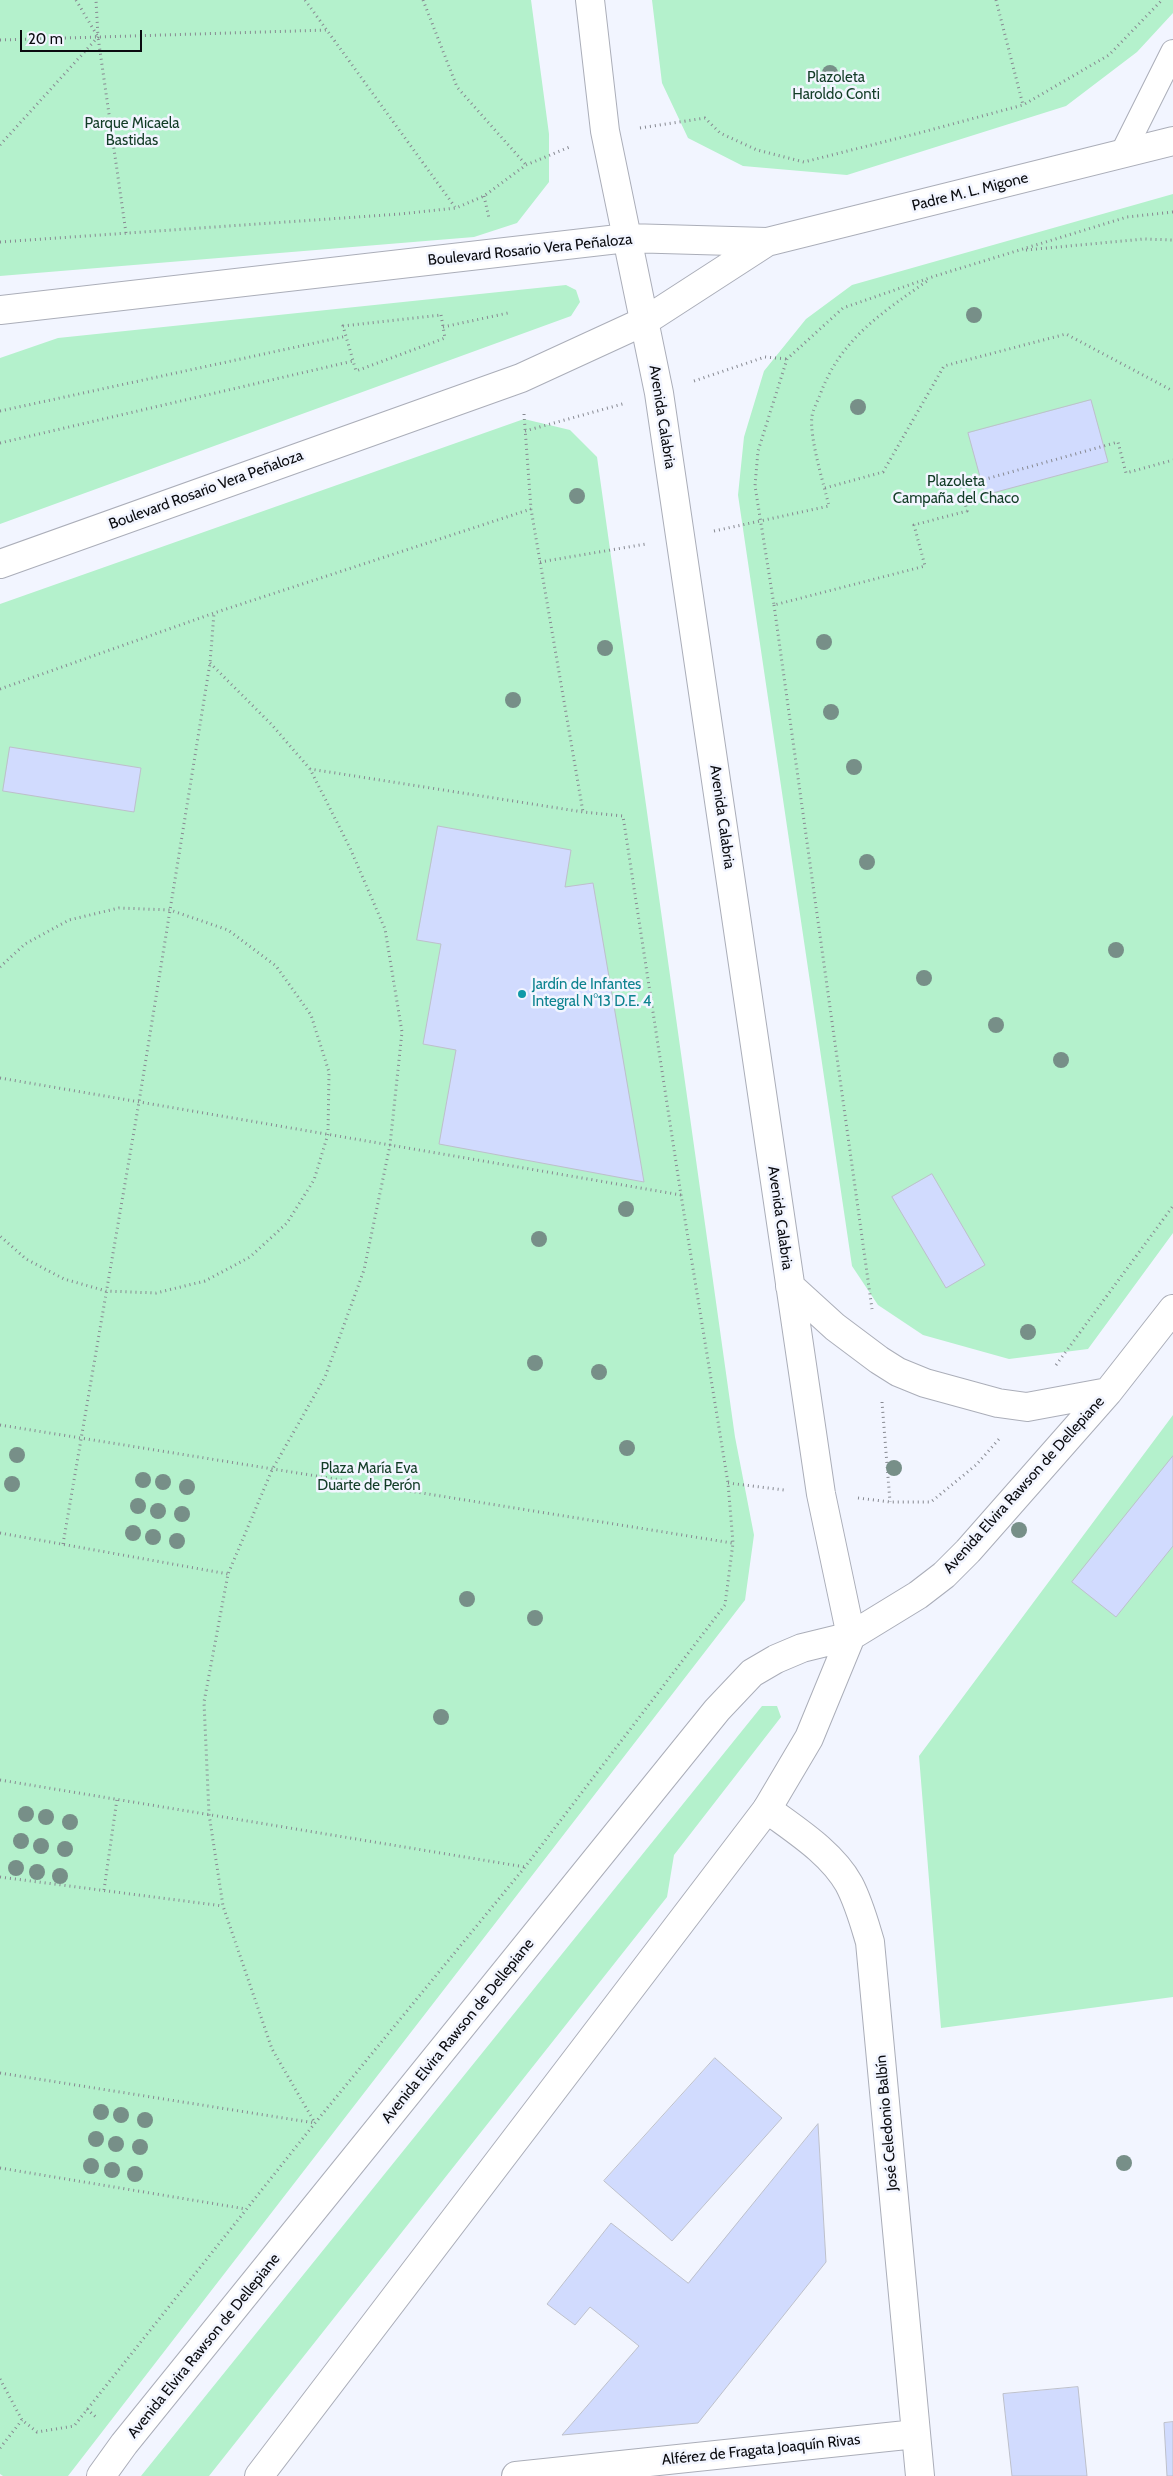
<!DOCTYPE html>
<meta charset="utf-8">
<style>
body{margin:0}
#map{position:relative;width:1173px;height:2476px;overflow:hidden;background:#f2f5ff;font-family:Cabin,sans-serif}
canvas{display:block}
.scale{position:absolute;left:20px;top:30px;width:122px;height:22px;box-sizing:border-box;border:2px solid #0a0b0f;border-top:0;padding-left:6px;font-size:15px;line-height:18px;white-space:nowrap;color:#0a0b0f;-webkit-text-stroke:4px #f2f5ff;paint-order:stroke}
</style>
<div id="map">
<canvas width="1173" height="2476"></canvas>
<div class="scale">20 m</div>
</div>
<script>
const context = document.querySelector('canvas').getContext('2d');
context.lineJoin = 'round';
function paint(path, color) {
  context.fillStyle = color;
  context.fill(path, 'evenodd');
}
function strokePath(path, color, width, dash) {
  context.strokeStyle = color;
  context.lineWidth = width;
  context.lineCap = dash ? 'butt' : 'round';
  context.setLineDash(dash || []);
  context.stroke(path);
}
function write(font, color, halo, rows, align = 'center') {
  context.font = font + ' Cabin,sans-serif';
  context.lineWidth = 5;
  context.setLineDash([]);
  context.textBaseline = 'middle';
  context.strokeStyle = halo;
  context.fillStyle = color;
  for (const [text, x, y, turn = 0] of rows) {
    context.save();
    context.translate(x, y);
    context.rotate((+turn || 0) * Math.PI / 180);
    context.textAlign = isNaN(turn) ? turn : align;
    if (halo) context.strokeText(text, 0, 0);
    context.fillText(text, 0, 0);
    context.restore();
  }
}
paint(new Path2D(`
 M0,0H531L549,134V182L517,223L474,237L0,276Z
 M652,0H1173V13L1137,52L1066,106L847,175L743,166L688,138L662,83Z
 M1173,194V1233L1088,1349L1009,1359L923,1335L878,1305L852,1266L738,495L744,437L764,371L806,319L852,285Z
 M566,285L576,290L580,302L571,316L0,524V358L58,338Z
 M524,419L570,430L597,457L735,1437L754,1535L745,1600L68,2476H3L0,2474V604Z
 M1173,1415V1997L941,2028L919,1756Z
 M762,1706H777L781,1717L674,1855L667,1897L209,2476H141Z`), '#b4f1cc');
const building = new Path2D(`
 M1091,400L1108,462L985,495L968,433Z
 M10,747L141,768L134,812L3,791Z
 M438,826L571,850L565,887L593,883L644,1182L439,1144L456,1050L423,1044L441,944L417,940Z
 M932,1174L985,1265L946,1288L892,1197Z
 M1173,1456V1546L1116,1617L1072,1582Z
 M715,2058L782,2118L672,2241L604,2181Z
 M818,2124L826,2262L698,2423L562,2435L639,2346L590,2307L575,2325L547,2304L611,2223L688,2283Z
 M1078,2387L1087,2476H1012L1003,2394Z
 M1173,2422V2476H1167L1164,2423Z`);
paint(building, '#d1dbfe');
strokePath(building, '#bdc0cb', 1);
const service = new Path2D(`
 M1122,154L1173,52`);
const minor = new Path2D(`
 M767,1809C795,1830 831,1852 849,1884C859,1903 864,1922 870,1942L920,2476
 M516,2476L916,2434`);
const secondary = new Path2D(`
 M590,0L605,131L659,393L821,1494L851,1636
 M0,310L627,238L767,242L1173,141
 M0,564L521,378L645,321L767,242
 M790,1286L835,1327L879,1360L898,1372L925,1383L998,1403L1027,1407L1108,1392
 M101,2476L124,2444L717,1710L752,1673L776,1659L802,1648L851,1636L918,1595L944,1575L968,1551L1108,1392L1173,1309
 M259,2476L767,1809L809,1738L851,1636`);
strokePath(service, '#abaeb9', 26);
strokePath(minor, '#abaeb9', 30);
strokePath(secondary, '#abaeb9', 30);
strokePath(new Path2D(`
 M76,0L98,37L126,233
 M305,0L455,207
 M423,0L457,87L526,165
 M996,0L1023,105
 M0,40L328,30
 M640,128L705,118L720,133L757,150L804,162L919,133L1023,105L1109,55L1162,0
 M0,145L98,37L96,0
 M484,196L489,218
 M1173,212L1127,217L935,276L843,308L787,359L758,451L755,486L774,605L925,566L914,525L967,511L961,486L1118,442L1126,473L1173,460
 M0,242L400,214L456,208L484,196L526,165L572,146
 M1026,250L1144,239L1173,240
 M441,315L445,338L356,371L343,326Z
 M443,327L508,313
 M694,381L765,357L787,359
 M0,411L347,336
 M524,414L531,509L583,812
 M525,431L626,403
 M0,443L353,361
 M825,488L883,472L944,366L1066,334L1173,391
 M714,531L829,506C824,485 809,437 812,416C813,410 817,402 820,395C840,339 883,312 930,279
 M540,562L646,544
 M774,605L872,1309
 M210,663L272,725L310,769L350,848L385,929L402,1032L390,1145L364,1270L325,1377L272,1470L228,1574L204,1702L209,1814L223,1906L272,2049L315,2123
 M0,689L214,613L531,509
 M0,967L25,944L69,920L119,908L170,910L228,930L276,966L311,1015L329,1072L328,1134L314,1180L287,1223L250,1257L205,1281L156,1293L106,1291L64,1279L26,1259L0,1236
 M0,1078L681,1195
 M1056,1365L1173,1206
 M882,1402L890,1502
 M0,1425L732,1543
 M728,1483L784,1490
 M858,1498L890,1502H931L976,1465L999,1439
 M0,1533L228,1574
 M63,1544L139,1102L210,663L214,613
 M0,1780L525,1867
 M0,1877L223,1906
 M104,1890L117,1799
 M0,2073L315,2123
 M0,2168L246,2209
 M0,2379L22,2420L37,2432L74,2426L315,2123L525,1867L725,1605L733,1543L728,1483L681,1195L623,816L583,812L310,769
 M87,2409L98,2419
 M0,2448L22,2420`), '#878991', 3, [1, 4]);
strokePath(service, '#fff', 24);
strokePath(minor, '#fff', 28);
strokePath(secondary, '#fff', 28);
context.fillStyle = '#778f88';
for (const [x, y] of [
 [830,73],
 [974,315],
 [858,407],
 [577,496],
 [824,642],
 [605,648],
 [513,700],
 [831,712],
 [854,767],
 [867,862],
 [1116,950],
 [924,978],
 [996,1025],
 [1061,1060],
 [626,1209],
 [539,1239],
 [1028,1332],
 [535,1363],
 [599,1372],
 [627,1448],
 [17,1455],
 [894,1468],
 [143,1480],
 [163,1482],
 [12,1484],
 [187,1487],
 [138,1506],
 [158,1511],
 [182,1514],
 [1019,1530],
 [133,1533],
 [153,1537],
 [177,1541],
 [467,1599],
 [535,1618],
 [441,1717],
 [26,1814],
 [46,1817],
 [70,1822],
 [21,1841],
 [41,1846],
 [65,1849],
 [16,1868],
 [37,1872],
 [60,1876],
 [101,2112],
 [121,2115],
 [145,2120],
 [96,2139],
 [116,2144],
 [140,2147],
 [1124,2163],
 [91,2166],
 [112,2170],
 [135,2174]
]) {
  context.beginPath();
  context.arc(x, y, 8, 0, 2 * Math.PI);
  context.fill();
}
for (const [x, y, r, color] of [
 [522,994,5,"#0f9aa8"]
]) {
  const dot = new Path2D();
  dot.arc(x, y, r, 0, 2 * Math.PI);
  context.fillStyle = color;
  context.fill(dot);
  strokePath(dot, '#f2f5ff', 2);
}
write('15px', '#123c26', '#f2f5ff', [
 ["Plazoleta",836,78],
 ["Haroldo Conti",836,95],
 ["Parque Micaela",132,124],
 ["Bastidas",132,141],
 ["Plazoleta",956,482],
 ["Campaña del Chaco",956,499],
 ["Plaza María Eva",369,1469],
 ["Duarte de Perón",369,1486]
]);
write('15px', '#0a0b0f', '#f2f5ff', [
 ["Padre M. L. Migone",970,192,-14],
 ["Boulevard Rosario Vera Peñaloza",530,250,-6],
 ["Avenida Calabria",662,417,81],
 ["Boulevard Rosario Vera Peñaloza",206,490,-20],
 ["Avenida Calabria",722,817,82],
 ["Avenida Calabria",780,1218,82],
 ["Avenida Elvira Rawson de Dellepiane",1024,1485,-48],
 ["Avenida Elvira Rawson de Dellepiane",458,2031,-51],
 ["José Celedonio Balbín",887,2123,-95],
 ["Avenida Elvira Rawson de Dellepiane",204,2346,-51],
 ["Alférez de Fragata Joaquín Rivas",761,2450,-6]
]);
write('15px', '#0d838f', '#f2f5ff', [
 ["Jardín de Infantes",532,985],
 ["Integral N°13 D.E. 4",532,1002]
], 'left');
</script>
